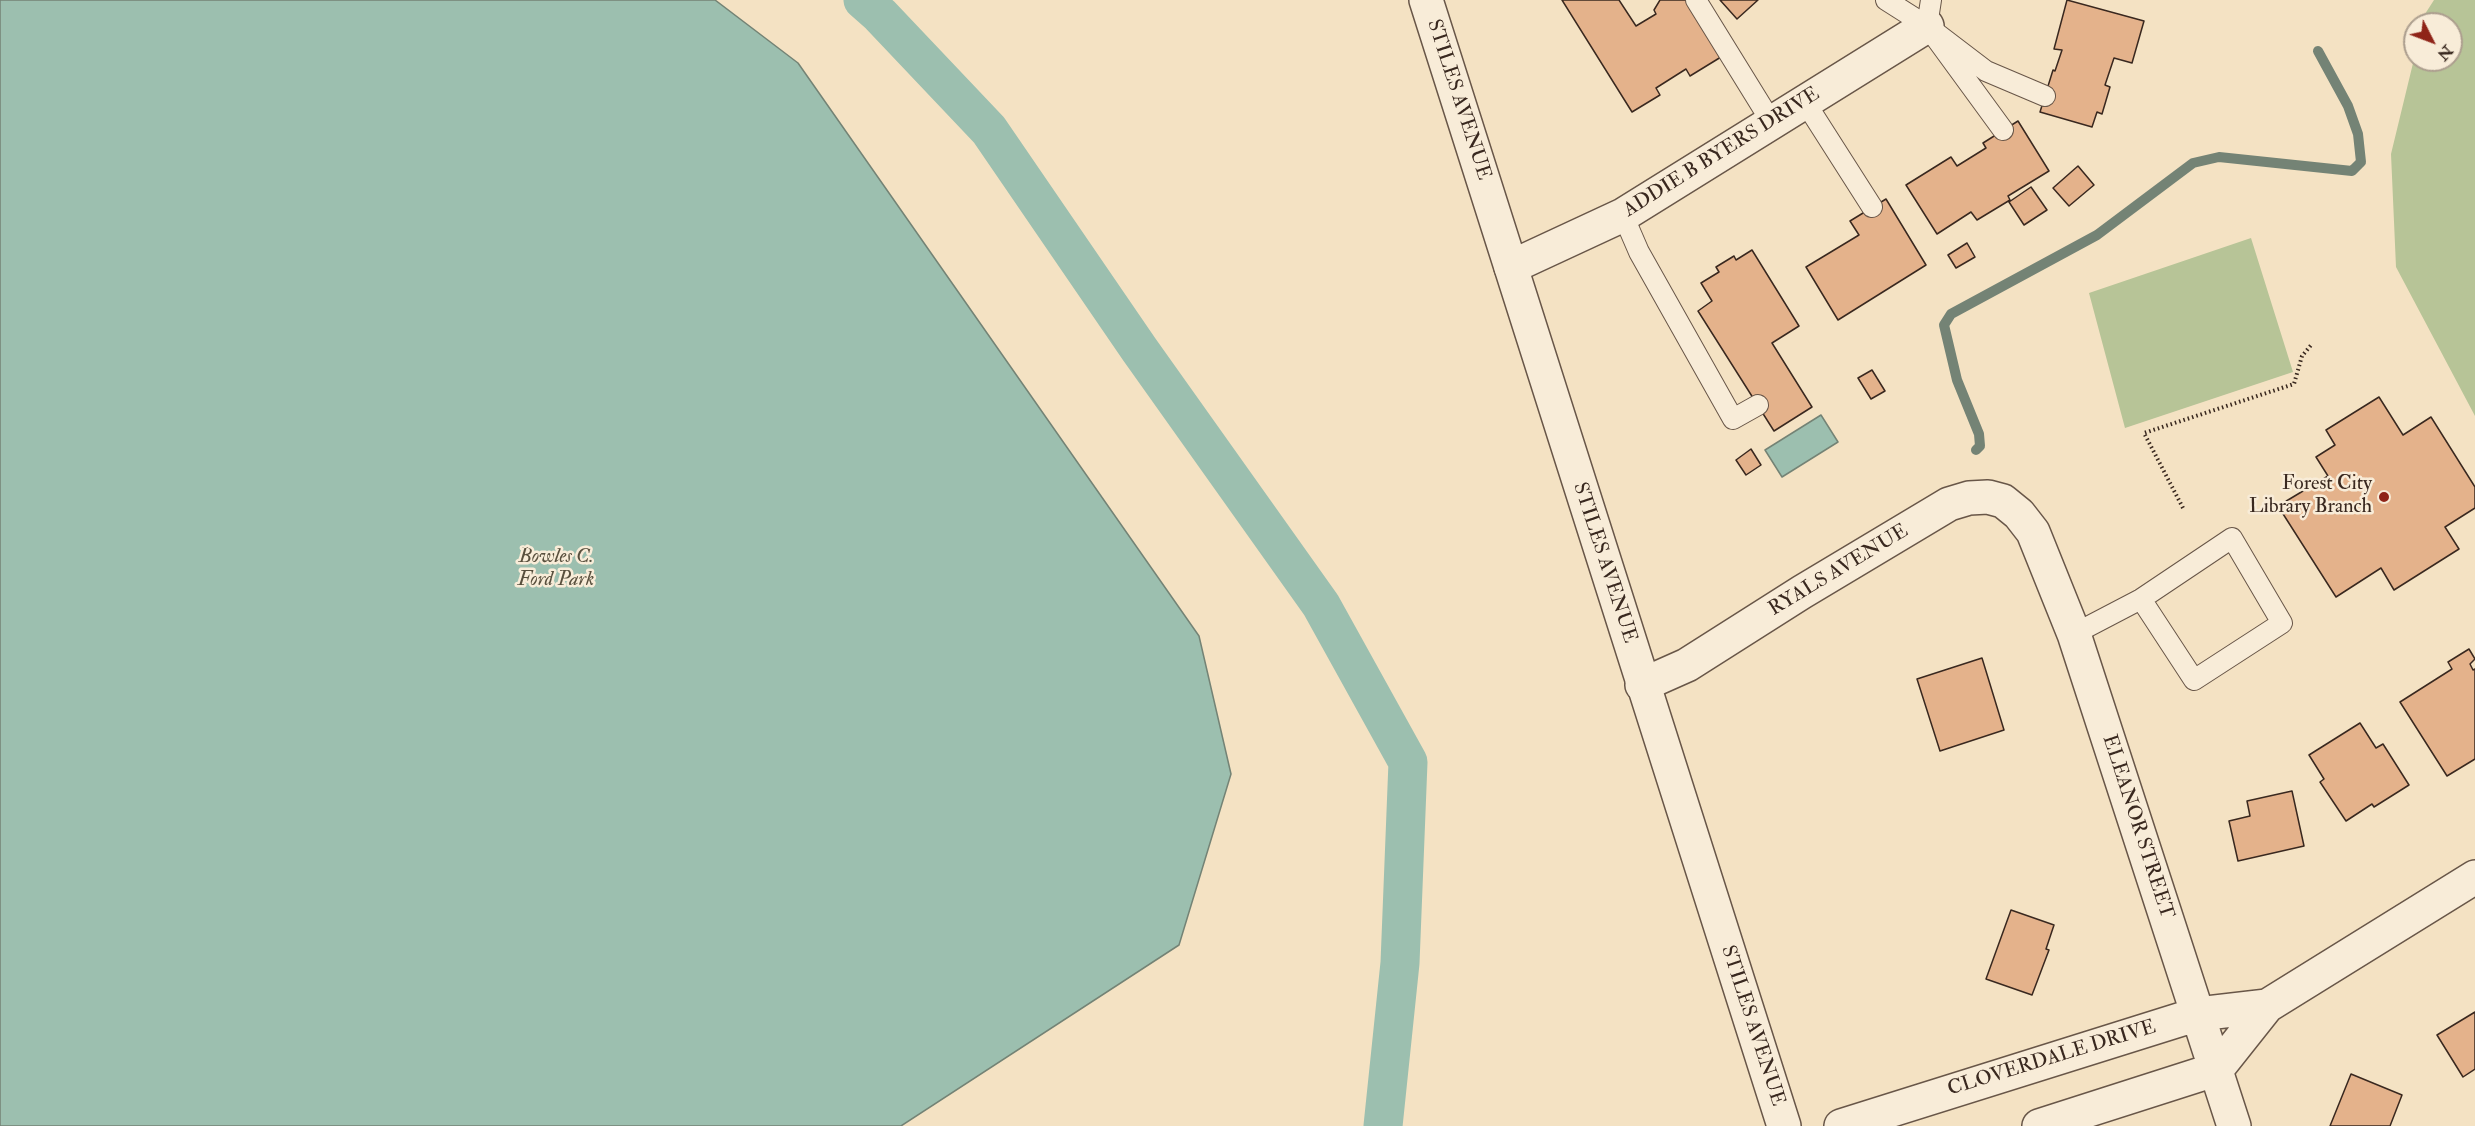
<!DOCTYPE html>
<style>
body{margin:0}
#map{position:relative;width:2475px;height:1126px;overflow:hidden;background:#f4e2c3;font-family:"IM FELL Double Pica",serif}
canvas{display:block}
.north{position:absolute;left:2403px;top:12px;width:60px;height:60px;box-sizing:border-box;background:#f8ecd8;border:2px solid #ac9e8e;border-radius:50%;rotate:132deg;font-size:16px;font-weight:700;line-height:24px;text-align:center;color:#39281f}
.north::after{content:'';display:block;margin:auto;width:21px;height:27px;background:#8f2418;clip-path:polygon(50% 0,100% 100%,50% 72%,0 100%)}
</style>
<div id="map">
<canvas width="2475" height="1126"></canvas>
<div class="north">N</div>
</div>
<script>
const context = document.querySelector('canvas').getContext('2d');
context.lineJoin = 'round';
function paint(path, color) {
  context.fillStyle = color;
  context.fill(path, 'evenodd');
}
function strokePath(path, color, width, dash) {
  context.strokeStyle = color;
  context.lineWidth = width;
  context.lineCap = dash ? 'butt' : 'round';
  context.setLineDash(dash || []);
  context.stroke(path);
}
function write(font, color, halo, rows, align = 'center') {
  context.font = font + ' "IM FELL Double Pica",serif';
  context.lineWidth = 5;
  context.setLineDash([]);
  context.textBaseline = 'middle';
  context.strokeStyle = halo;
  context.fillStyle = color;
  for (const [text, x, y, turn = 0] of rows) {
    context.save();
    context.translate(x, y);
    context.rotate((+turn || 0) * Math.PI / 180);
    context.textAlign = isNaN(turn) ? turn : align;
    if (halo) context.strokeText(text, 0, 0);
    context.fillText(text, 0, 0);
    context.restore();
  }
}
paint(new Path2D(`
 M2434,0H2475V416L2396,267L2391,154L2415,55V60H2451V24H2422L2425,14Z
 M2251,238L2293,372L2125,428L2089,293Z`), '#b7c497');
const water = new Path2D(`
 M0,0H715L798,63L1199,636L1231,774L1179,945L901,1126H0Z
 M1821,415L1838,442L1782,477L1765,450Z`);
paint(water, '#9cbfaf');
strokePath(water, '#748375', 1.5);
strokePath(new Path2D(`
 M1976,450L1980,446L1979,434L1957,380L1944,325L1951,314L2097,235L2193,163L2219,157L2352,171L2361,162L2358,134L2348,106L2318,51`), '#748375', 10);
strokePath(new Path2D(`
 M863,0L880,15L989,130L1139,349L1321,605L1408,762L1400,963L1383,1126`), '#9cbfaf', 39);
const building = new Path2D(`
 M1562,0H1619L1636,26L1656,14L1654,10L1660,0H1686L1721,57L1690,76L1686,69L1656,88L1660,95L1632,112Z
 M1720,0H1758L1737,19Z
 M2067,0L2144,21L2132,63L2114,58L2105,85L2110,87L2102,114L2097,112L2092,127L2040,112L2053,70L2055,71L2062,50L2054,49Z
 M2018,121L2049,171L2008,196L2010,200L1977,220L1971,212L1937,234L1906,185L1951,157L1957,166L1986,148L1983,143Z
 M2078,166L2094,185L2069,206L2053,188Z
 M2031,187L2047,210L2024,225L2009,202Z
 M1886,199L1926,265L1838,320L1806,267L1859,235L1850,221Z
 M1967,243L1975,257L1956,268L1948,255Z
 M1752,250L1799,326L1772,343L1812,407L1774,431L1698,311L1712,301L1701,283L1719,272L1716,267L1734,256L1736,260Z
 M1872,370L1885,391L1871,399L1858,378Z
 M2379,397L2403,435L2431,417L2475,487V508L2445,527L2459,549L2394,590L2381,568L2336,597L2278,506L2328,476L2316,457L2335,445L2326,430Z
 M1751,449L1761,465L1746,475L1736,460Z
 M2469,649L2475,659L2470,664L2473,670L2475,669V759L2447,776L2400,702L2452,669L2448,662Z
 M1982,658L2004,730L1940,751L1917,679Z
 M2360,723L2376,748L2383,744L2409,785L2374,807L2372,804L2346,821L2320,782L2324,779L2309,755Z
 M2292,791L2304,846L2238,861L2229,821L2250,816L2247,801Z
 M2011,910L2054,925L2046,949L2049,950L2032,995L1986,979Z
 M2475,1012V1069L2463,1077L2437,1035Z
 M2351,1074L2402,1095L2390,1126H2330Z`);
paint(building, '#e4b28b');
strokePath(building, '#39281f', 1.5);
const service = new Path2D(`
 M1696,0L1772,123
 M1886,0L1927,26L1986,71L2045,96
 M1931,0L1927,26L2003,130
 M1805,102L1872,207
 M1623,215L1639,252L1733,419L1758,405
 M2074,634L2141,599L2232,538L2282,623L2194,680L2141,599`);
const minor = new Path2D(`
 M1511,267L1623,215L1927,26
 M1642,685L1687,665L1802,592L1949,504L1969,498L1988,497L2003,501L2019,514L2033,532L2074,634L2234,1126
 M1841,1126L2198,1014L2267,1006
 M2039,1126L2217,1069L2267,1006L2475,877`);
const tertiary = new Path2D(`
 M1426,0L1784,1126`);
strokePath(service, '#685648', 22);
strokePath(minor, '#685648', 36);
strokePath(tertiary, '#685648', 36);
strokePath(new Path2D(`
 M2183,508L2144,433L2294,384L2302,356L2312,344`), '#39281f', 4, [1.5, 3]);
strokePath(service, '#f8ecd8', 20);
strokePath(minor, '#f8ecd8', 33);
strokePath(tertiary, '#f8ecd8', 33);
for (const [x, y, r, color] of [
 [2384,497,6,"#8f2418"]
]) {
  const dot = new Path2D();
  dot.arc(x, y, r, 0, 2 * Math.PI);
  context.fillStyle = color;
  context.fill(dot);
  strokePath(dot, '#f8ecd8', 2);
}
write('20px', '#39281f', '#f8ecd8', [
 ["STILES AVENUE",1458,100,72],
 ["ADDIE B BYERS DRIVE",1722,153,-32],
 ["STILES AVENUE",1604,563,72],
 ["RYALS AVENUE",1839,571,-31],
 ["ELEANOR STREET",2137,827,72],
 ["STILES AVENUE",1752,1026,72],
 ["CLOVERDALE DRIVE",2052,1059,-17]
]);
write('20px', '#39281f', '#f8ecd8', [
 ["Forest City",2372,485],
 ["Library Branch",2372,508]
], 'right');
write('italic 20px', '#584f3d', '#f8ecd8', [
 ["Bowles C.",556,558],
 ["Ford Park",556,581]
]);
</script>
